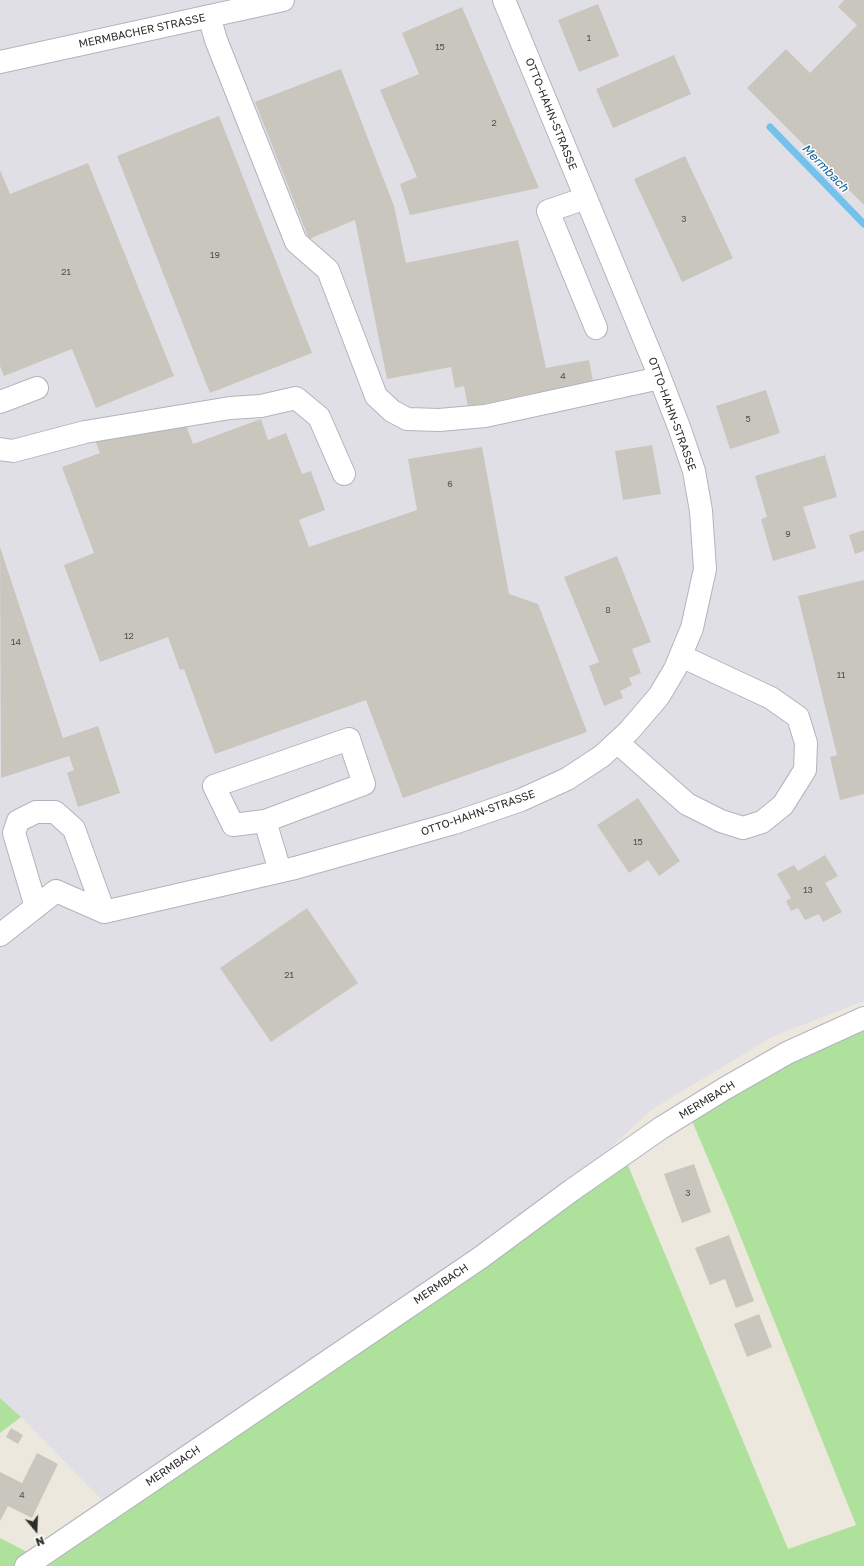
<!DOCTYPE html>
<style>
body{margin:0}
#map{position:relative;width:864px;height:1566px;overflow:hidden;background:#ede8de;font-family:"Golos Text",sans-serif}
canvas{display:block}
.north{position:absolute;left:16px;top:1510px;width:40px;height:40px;-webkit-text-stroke:3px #fff;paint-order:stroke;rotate:161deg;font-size:11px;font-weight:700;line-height:16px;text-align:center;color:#2c2c2c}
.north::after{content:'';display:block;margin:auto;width:14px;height:18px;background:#2c2c2c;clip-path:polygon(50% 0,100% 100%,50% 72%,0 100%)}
</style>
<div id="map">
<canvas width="864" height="1566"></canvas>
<div class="north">N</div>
</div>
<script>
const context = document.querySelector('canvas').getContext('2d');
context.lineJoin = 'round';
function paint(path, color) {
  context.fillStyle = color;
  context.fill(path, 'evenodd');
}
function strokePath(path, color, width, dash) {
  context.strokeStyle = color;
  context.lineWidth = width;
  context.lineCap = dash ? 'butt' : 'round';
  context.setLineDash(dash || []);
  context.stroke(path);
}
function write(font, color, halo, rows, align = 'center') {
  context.font = font + ' "Golos Text",sans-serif';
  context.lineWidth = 3;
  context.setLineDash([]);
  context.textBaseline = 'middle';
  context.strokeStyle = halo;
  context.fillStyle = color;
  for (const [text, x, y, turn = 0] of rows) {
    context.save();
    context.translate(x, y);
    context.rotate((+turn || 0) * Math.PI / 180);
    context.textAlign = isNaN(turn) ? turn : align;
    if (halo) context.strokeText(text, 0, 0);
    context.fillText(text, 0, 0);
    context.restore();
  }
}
paint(new Path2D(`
 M0,0H864V1001L774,1036L651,1110L570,1186L106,1504L21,1417L0,1398Z`), '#e1dfe6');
paint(new Path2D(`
 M864,1031V1566H42L627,1163L788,1549L856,1525L727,1203L692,1121L801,1057Z
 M0,1398L21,1417L0,1433Z
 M0,1538L33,1555L20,1566H0Z`), '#aee29c');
strokePath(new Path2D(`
 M770,127L864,224`), '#74c2ec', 7);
paint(new Path2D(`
 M844,0H864V205L747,88L786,49L810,73L857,25L838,7Z
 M598,4L619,56L579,72L558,20Z
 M462,7L539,188L410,215L400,184L417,177L380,90L419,74L402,33Z
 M674,55L691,94L613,128L596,89Z
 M341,69L394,206L406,263L518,240L546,368L589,360L593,381L468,407L464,386L455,388L451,367L387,379L355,220L309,239L255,102Z
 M219,116L312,353L210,393L117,156Z
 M685,156L733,258L682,282L634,179Z
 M88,163L174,376L96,408L72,349L4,376L0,366V170L10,194Z
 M766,390L780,433L730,449L716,406Z
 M261,419L268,440L286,433L302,474L311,471L325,510L299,520L309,547L417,510L408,459L482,447L509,594L538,604L587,732L403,798L366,700L215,754L184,669L180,670L168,637L100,662L64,565L94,553L62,467L100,453L95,440L186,425L193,444Z
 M652,445L661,494L623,500L615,451Z
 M825,455L837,497L803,507L816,548L773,561L761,519L767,517L755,476Z
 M864,530V551L855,554L849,535Z
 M0,547L63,738L98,726L120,793L78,807L67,773L74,770L69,756L1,778Z
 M617,556L651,642L632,649L641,673L629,678L632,685L620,691L623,698L604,706L589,666L599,662L564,577Z
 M864,580V794L840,800L830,757L837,755L798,596Z
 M638,798L680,861L659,876L648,860L629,873L597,825Z
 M825,855L838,876L825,883L842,912L823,922L819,914L805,920L798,908L791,911L786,901L791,898L777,874L794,865L798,871Z
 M307,908L358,983L271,1042L220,968Z
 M694,1164L711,1212L682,1223L664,1174Z
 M729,1235L754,1301L736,1308L725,1279L710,1285L695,1248Z
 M759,1314L772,1347L747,1357L734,1324Z
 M11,1428L23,1435L18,1444L6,1437Z
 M37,1453L58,1464L32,1518L8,1506L0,1521V1472L22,1483Z`), '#c9c6bd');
const minor = new Path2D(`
 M209,16L216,40L296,242L328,270L376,396L392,411L407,419L439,420L485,416L660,378
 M0,62L283,0
 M586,198L548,211L596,328
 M0,402L37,388
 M0,449L13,451L85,432L230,408L261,406L296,398L319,417L344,474
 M617,742L687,804L721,821L743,828L762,822L783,805L805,770L806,743L798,717L771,698L681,656
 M265,821L364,784L349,739L214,786L233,825L265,821L280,871
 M36,907L14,833L18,821L36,812H55L74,829L104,912
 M104,912L295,868L454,823L521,800L567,779L602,756L629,731L659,696L675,669L692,628L705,569L701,511L694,471L679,427L655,365L504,0
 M0,935L56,891L104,912
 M26,1566L480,1258L572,1190L661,1128L724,1089L787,1053L864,1018`);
strokePath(minor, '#b2b3bf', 24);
strokePath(minor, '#fff', 22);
write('9px', '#535250', null, [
 ["1",589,38],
 ["15",440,47],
 ["2",494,123],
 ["3",684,219],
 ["19",215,255],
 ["21",66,272],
 ["4",563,376],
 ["5",748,419],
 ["6",450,484],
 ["9",788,534],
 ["8",608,610],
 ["12",129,636],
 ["14",16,642],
 ["11",841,675],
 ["15",638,842],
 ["13",808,890],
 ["21",289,975],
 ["3",688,1193],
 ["4",22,1495]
]);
write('11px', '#2c2c2c', '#fff', [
 ["MERMBACHER STRASSE",142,31,-12],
 ["OTTO-HAHN-STRASSE",551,114,68],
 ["OTTO-HAHN-STRASSE",672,414,70],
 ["OTTO-HAHN-STRASSE",478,813,-19],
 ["MERMBACH",707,1100,-31],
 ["MERMBACH",441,1284,-34],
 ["MERMBACH",173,1466,-34]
]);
write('italic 12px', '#115f9b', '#fff', [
 ["Mermbach",825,168,46]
]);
</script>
